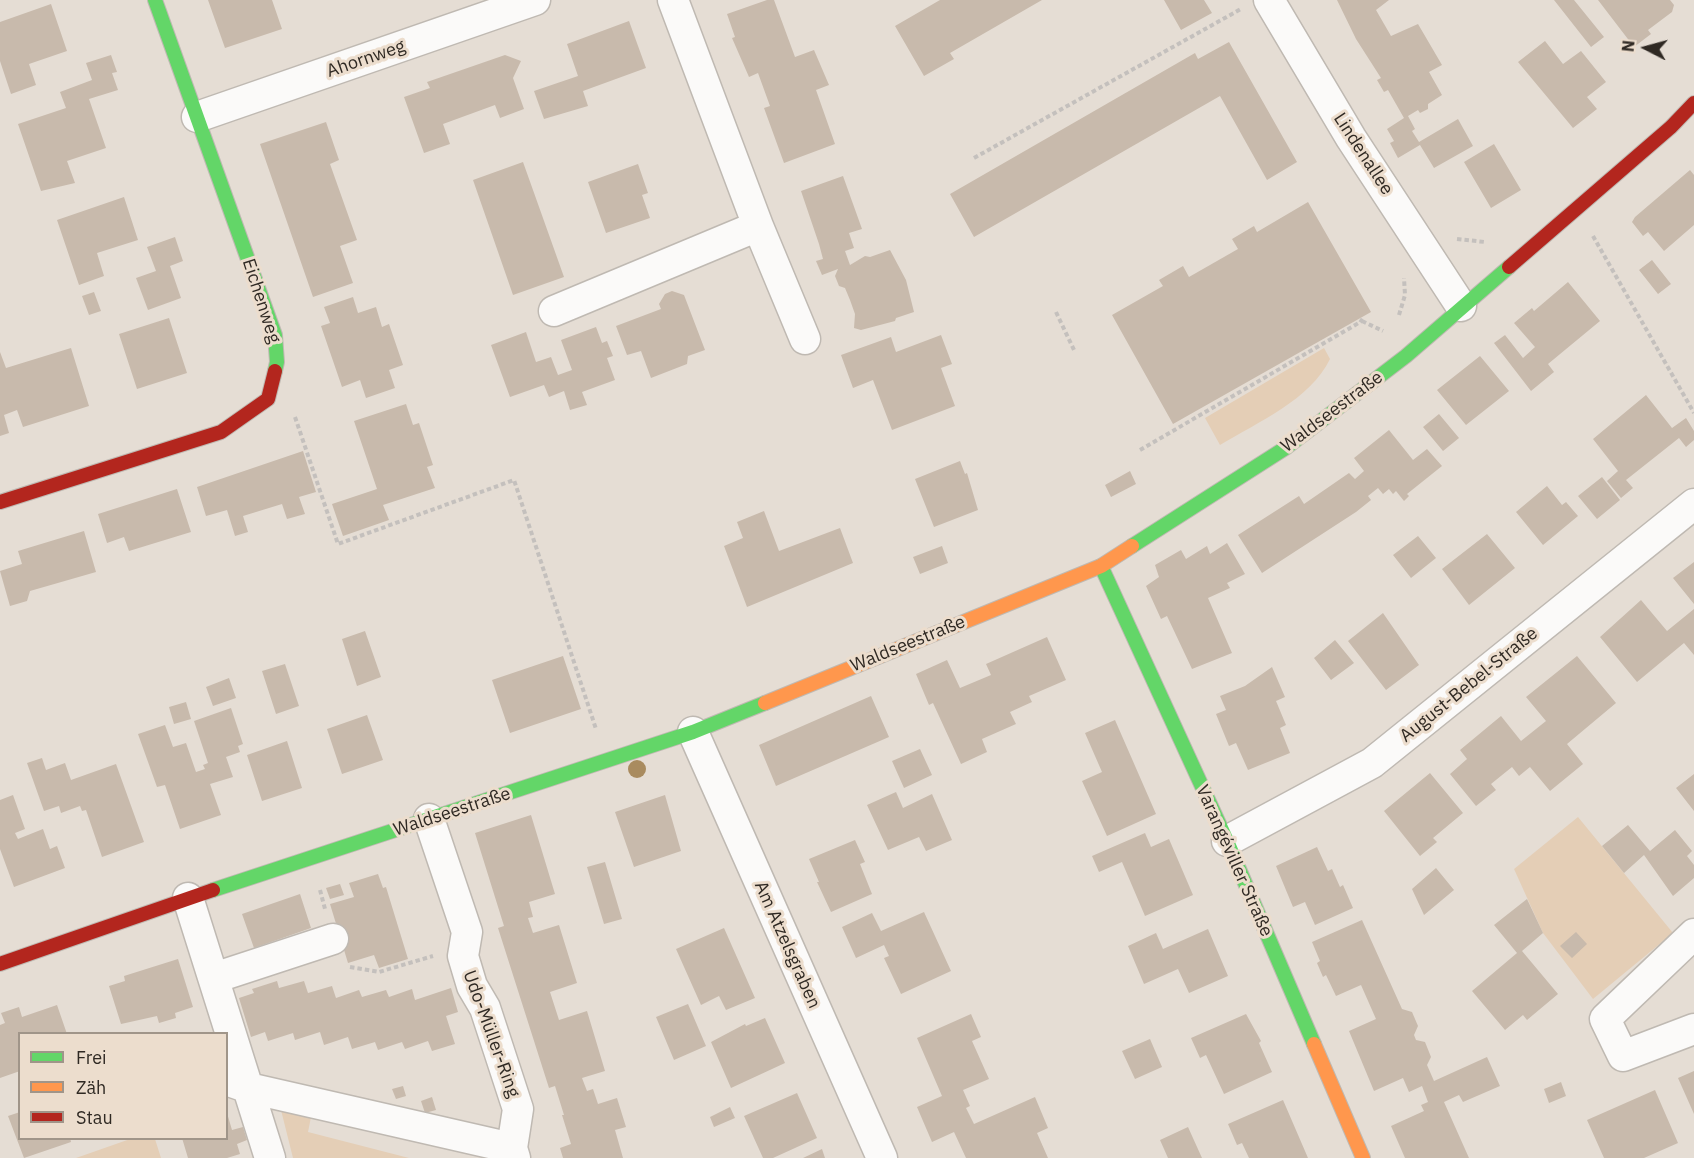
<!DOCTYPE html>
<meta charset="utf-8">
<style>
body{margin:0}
#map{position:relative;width:1694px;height:1158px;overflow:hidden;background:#e5ddd4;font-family:"IBM Plex Sans",sans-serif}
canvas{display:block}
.legend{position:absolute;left:18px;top:1032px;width:210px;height:108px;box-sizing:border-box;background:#ecddcd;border:2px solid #a09589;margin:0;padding:8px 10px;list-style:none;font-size:18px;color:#2f2923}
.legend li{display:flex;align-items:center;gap:12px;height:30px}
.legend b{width:30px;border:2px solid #a09589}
.north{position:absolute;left:1616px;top:18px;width:60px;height:60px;-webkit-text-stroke:4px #ecddcd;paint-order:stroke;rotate:276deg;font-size:16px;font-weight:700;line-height:24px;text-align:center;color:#2f2923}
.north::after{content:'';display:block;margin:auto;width:21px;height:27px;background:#2f2923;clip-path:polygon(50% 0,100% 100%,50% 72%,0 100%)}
</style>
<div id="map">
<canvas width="1694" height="1158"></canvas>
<ul class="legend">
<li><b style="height:8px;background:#63d668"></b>Frei</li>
<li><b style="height:8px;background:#ff974d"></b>Zäh</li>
<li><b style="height:8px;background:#b3261e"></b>Stau</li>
</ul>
<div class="north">N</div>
</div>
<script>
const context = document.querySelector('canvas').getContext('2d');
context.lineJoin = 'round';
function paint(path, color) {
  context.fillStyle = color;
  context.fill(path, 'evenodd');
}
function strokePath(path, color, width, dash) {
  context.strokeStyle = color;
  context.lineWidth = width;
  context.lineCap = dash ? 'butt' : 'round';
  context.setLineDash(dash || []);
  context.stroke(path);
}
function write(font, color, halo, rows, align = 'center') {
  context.font = font + ' "IBM Plex Sans",sans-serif';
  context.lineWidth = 6;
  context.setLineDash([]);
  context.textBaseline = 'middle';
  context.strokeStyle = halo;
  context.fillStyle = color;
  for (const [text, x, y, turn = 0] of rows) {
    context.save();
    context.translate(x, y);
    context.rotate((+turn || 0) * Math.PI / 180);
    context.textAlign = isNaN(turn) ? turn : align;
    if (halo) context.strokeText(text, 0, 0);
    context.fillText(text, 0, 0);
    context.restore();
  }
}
paint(new Path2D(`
 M1324,348L1330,359C1310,400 1258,422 1220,445L1205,418Z
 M1578,817L1673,933L1593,999L1543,933L1514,869Z
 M281,1110L311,1117L308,1132L409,1158H293Z
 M133,1138L155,1139L161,1158H76Z`), '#e4ceb6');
paint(new Path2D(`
 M208,0H272L282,29L225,48Z
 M767,0H774L795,57L814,50L829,85L816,90L835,144L784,163L764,108L770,106L758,73L749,77L732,38L735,37L727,14Z
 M940,0H1042L950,53L954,59L924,76L895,26Z
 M1164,0H1204L1212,13L1181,30Z
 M1337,0H1389L1376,10L1391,36L1418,24L1442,65L1429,72L1442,95L1428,104V109L1420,113L1418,110L1408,116L1415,129L1412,131L1419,142L1458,119L1473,146L1434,168L1420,145L1398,158L1390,143L1394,141L1387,129L1404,118L1388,90L1384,92L1377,80L1381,78L1356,39Z
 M1554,0H1574L1604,37L1591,47Z
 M1598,0H1670L1674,5L1672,12L1648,30L1651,34L1634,47Z
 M51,4L67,51L29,64L36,85L11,94L0,61V22Z
 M629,21L646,68L583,91L588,106L544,119L534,91L578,76L567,44Z
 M1545,41L1563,64L1581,51L1606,82L1587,97L1597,109L1573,128L1518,62Z
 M1229,42L1297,162L1267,180L1220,96L974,237L950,194L1195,53L1198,59Z
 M111,55L117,72L112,73L118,90L89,99L106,148L67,161L75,183L41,191L18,124L66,108L60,92L92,80L86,63Z
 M505,55L521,61L513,78L524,109L500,118L495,105L443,124L450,144L424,153L404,97L430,88L427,82Z
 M326,122L339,160L330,164L357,240L340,246L353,283L313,297L260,144Z
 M1494,144L1521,190L1491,208L1464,162Z
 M523,162L564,277L513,295L473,180Z
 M638,164L648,193L642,195L650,218L606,233L588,182Z
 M1690,170L1694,175V225L1664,251L1648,232L1643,236L1632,222L1635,217Z
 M843,176L862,229L849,233L854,248L845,251L850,265L865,256L870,257L890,250L906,280L914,312L896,318L895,321L861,330L854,328L855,314L850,300L845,288L839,286L835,276L838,269L822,275L816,261L823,259L819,244L801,191Z
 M124,197L138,240L97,253L104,276L79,285L57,220Z
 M1308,202L1371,312L1173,424L1112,315L1163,286L1159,280L1183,266L1189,277L1238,249L1232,239L1254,226L1257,232Z
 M175,237L183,261L170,266L181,298L148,310L136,278L156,271L147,247Z
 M1652,260L1671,284L1658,294L1639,270Z
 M1568,282L1600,321L1548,364L1554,372L1531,391L1494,343L1505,335L1523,358L1535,347L1514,323L1532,308L1534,311Z
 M672,291L684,295L705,350L688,356L687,364L651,378L641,351L627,355L616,326L661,309L659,304L665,294Z
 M94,292L101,311L89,315L82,296Z
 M353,297L358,313L376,307L382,327L389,324L403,365L389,370L395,388L366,398L360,380L342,387L321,326L330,323L324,307Z
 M169,318L187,373L137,389L119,334Z
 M596,327L602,343L607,341L613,356L607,358L615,380L582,392L587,405L570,410L564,391L549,397L544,385L510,397L491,345L526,332L536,362L551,357L558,375L572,370L561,340Z
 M941,335L952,364L941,368L955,406L892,430L873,380L853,388L841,355L891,337L896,352Z
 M71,348L89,406L23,427L17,410L4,415L9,433L0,436V352L6,368Z
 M1480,356L1509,391L1466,425L1437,390Z
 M1646,395L1672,428L1686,418L1694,431V440L1686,447L1679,438L1626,480L1633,488L1621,498L1607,481L1618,471L1593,439Z
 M406,404L413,425L419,423L433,465L427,467L435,488L383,505L389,520L343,536L332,504L377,489L354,421Z
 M1439,414L1459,438L1443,451L1423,427Z
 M1389,430L1413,460L1427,449L1442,466L1407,494L1409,496L1404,501L1396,491L1393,494L1389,489L1383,494L1378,488L1368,496L1371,500L1356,512L1262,573L1238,535L1299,496L1304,504L1349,473L1355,479L1364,471L1354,458Z
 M303,451L316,492L299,497L305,514L287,519L282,504L243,516L248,532L235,536L227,510L206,516L197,487Z
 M960,461L965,474L967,473L978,510L934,527L915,479Z
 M1130,471L1136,484L1111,497L1105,485Z
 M1602,477L1620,500L1597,519L1578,496Z
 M1547,486L1562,505L1566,502L1578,516L1543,545L1516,512Z
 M177,489L191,532L129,551L124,537L107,543L98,514Z
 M764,511L779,551L840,528L853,563L747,607L724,546L743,538L737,522Z
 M84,531L96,572L30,591L27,601L10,606L0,571L22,564L18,551Z
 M1487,534L1515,568L1469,605L1442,569Z
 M1418,536L1436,558L1411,578L1393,555Z
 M1227,543L1245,574L1227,583L1230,588L1208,598L1232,653L1192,669L1167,616L1161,619L1146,586L1159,577L1155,565L1181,550L1186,559L1207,546L1210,554Z
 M942,546L948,563L920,574L913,557Z
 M1694,562V604L1673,578Z
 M1641,600L1667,631L1694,609V655L1684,643L1637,682L1600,637Z
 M1383,613L1419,665L1386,690L1348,641Z
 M365,631L381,677L357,686L342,639Z
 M1047,637L1066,680L1029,696L1032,702L1010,712L1016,724L982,739L987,752L961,764L933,703L929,705L916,674L947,660L960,688L991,675L986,664Z
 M1335,640L1354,663L1331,680L1314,658Z
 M563,656L581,709L510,733L492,680Z
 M1577,656L1616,703L1567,744L1583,764L1550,791L1530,767L1519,776L1512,767L1491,784L1496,790L1476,806L1450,774L1467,759L1460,750L1501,716L1521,741L1546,721L1526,697Z
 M285,664L299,706L276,714L262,671Z
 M1272,667L1285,697L1276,701L1286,725L1280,728L1290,753L1248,770L1236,743L1229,746L1216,714L1226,710L1220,696L1245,686Z
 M229,678L236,698L213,706L206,687Z
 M871,696L889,737L776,786L759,745Z
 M186,702L191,719L174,724L169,707Z
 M231,708L243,744L238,746L240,752L226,757L233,777L210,784L221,815L180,829L165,785L157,787L138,734L165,725L173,747L186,743L196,772L205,769L203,765L208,763L194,721Z
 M367,715L383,760L342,774L327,729Z
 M1115,720L1156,814L1107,836L1082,781L1102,772L1085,733Z
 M287,741L302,788L262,801L247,755Z
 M920,749L932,775L904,788L892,761Z
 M42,758L46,770L65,763L71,780L116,764L144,842L102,857L86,810L82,811L80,806L61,813L59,806L44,811L27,763Z
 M1430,773L1463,813L1433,838L1437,842L1420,856L1384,811Z
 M1694,774V811L1676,788Z
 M896,792L903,808L932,794L952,840L926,851L919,837L888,850L867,805Z
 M13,795L25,829L15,833L18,839L43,829L50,849L57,846L65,868L14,887L0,849V800Z
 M665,795L681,851L634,867L615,812Z
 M531,815L555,894L529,902L533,917L528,918L533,933L559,925L577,983L550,992L559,1020L587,1011L605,1071L582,1078L587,1091L593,1089L598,1104L617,1098L626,1127L615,1130L623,1158H563L560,1148L571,1144L562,1115H564L555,1086L549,1088L498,928L504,926L475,833Z
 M1628,825L1650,851L1675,830L1692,851L1687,856L1694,865V878L1673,896L1644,855L1624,873L1602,846Z
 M1145,833L1151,847L1169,839L1193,895L1145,916L1122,862L1099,872L1092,856Z
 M855,840L865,862L860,864L872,894L831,912L817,882H819L809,859Z
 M1317,847L1328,871L1332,869L1340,887L1343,885L1353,908L1315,925L1305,902L1293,907L1276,866Z
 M605,862L622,919L604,924L587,867Z
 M1436,868L1454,890L1424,915L1412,889Z
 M378,874L383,888L386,887L408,959L379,968L374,955L348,963L330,904L354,897L349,883Z
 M340,884L344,895L330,899L326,888Z
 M300,894L311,928L254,948L242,914Z
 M1527,899L1543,933L1522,951L1558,994L1527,1020L1523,1015L1505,1030L1472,991L1517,953L1494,925Z
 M924,912L951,971L901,994L884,958L889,956L884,945L856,958L842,927L872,913L881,931Z
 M1362,920L1402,1009L1412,1012L1418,1026L1414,1035L1416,1040L1425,1042L1431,1057L1427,1065L1434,1081L1487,1057L1500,1086L1463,1102L1459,1095L1444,1102L1469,1158H1405L1391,1126L1424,1111L1421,1105L1428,1102L1422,1086L1409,1092L1403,1078L1374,1091L1349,1031L1376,1019L1361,985L1336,996L1326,975L1323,977L1317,963L1320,961L1312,942Z
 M724,928L755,998L726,1010L719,996L701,1005L676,949Z
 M1208,929L1228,976L1189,993L1178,969L1144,984L1128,946L1156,933L1163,949Z
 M1576,932L1587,944L1572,958L1560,946Z
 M178,959L193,1007L175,1013L176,1018L159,1023L157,1016L121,1024L109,986L125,981L124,976Z
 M277,981L279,988L304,981L308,993L332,986L336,998L359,990L362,997L386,990L389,997L412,989L415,1000L451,988L458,1012L446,1016L455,1044L432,1051L428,1041L405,1049L402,1042L378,1050L375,1042L352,1049L348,1037L324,1045L320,1032L295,1040L293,1033L268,1041L265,1032L251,1037L239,998L254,993L252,989Z
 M688,1004L706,1046L674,1060L656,1017Z
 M57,1005L67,1034H20V1071L0,1078V1025L5,1023L1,1013L19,1007L22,1017Z
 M971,1014L981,1037L972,1041L989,1079L963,1090L970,1106L966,1108L974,1124L1035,1097L1048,1128L1037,1133L1048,1158H966L954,1132L932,1142L917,1107L942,1096L917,1038Z
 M1246,1014L1261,1041L1259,1043L1272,1072L1224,1094L1206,1055L1200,1058L1191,1038Z
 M765,1018L785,1063L731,1088L711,1042L745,1024L746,1026Z
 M1150,1039L1162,1067L1135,1079L1122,1051Z
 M1694,1071V1114L1678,1078Z
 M1561,1082L1566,1096L1549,1103L1544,1089Z
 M403,1086L406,1096L396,1099L392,1089Z
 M1655,1090L1678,1143L1644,1158H1604L1587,1120Z
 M797,1093L817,1138L773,1158H763L744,1116Z
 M432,1097L436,1110L425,1113L421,1101Z
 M1283,1100L1308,1158H1249L1242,1143L1237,1145L1228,1124Z
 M730,1107L735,1118L714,1127L710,1117Z
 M20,1112V1138H70L71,1142L24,1158L8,1116Z
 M227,1113L232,1130L243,1127L247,1140L237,1144L240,1154L227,1158H188L182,1138H226Z
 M1188,1127L1202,1158H1168L1160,1140Z
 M822,1149L825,1158H803Z`), '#c8baac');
const street = new Path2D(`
 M673,0L758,226L805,339
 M1269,0L1351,138L1461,306
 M197,117L535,0
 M554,311L758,226
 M693,732L882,1158
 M429,819L467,932L463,956L472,986L485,1008L518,1109L512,1148L515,1158
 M1227,841L1372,763L1694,504
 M188,898L270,1158
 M1694,934L1605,1019L1623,1056L1694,1029
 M214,978L333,939
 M226,1080L249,1088L512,1148`);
const fast = new Path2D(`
 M155,0L275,335L277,362L275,371
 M1132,546L1287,447L1406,356L1509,267
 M1101,566L1227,841L1314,1044
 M213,890L693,732L765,703`);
const slow = new Path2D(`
 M765,703L1101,566L1132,546
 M1314,1044L1363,1158`);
const jam = new Path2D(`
 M1509,267L1671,127L1694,103
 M0,502L221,432L268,399L275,371
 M0,964L213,890`);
strokePath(street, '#bfb9b2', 33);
strokePath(fast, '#bfb9b2', 16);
strokePath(slow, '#bfb9b2', 16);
strokePath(jam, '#bfb9b2', 16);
strokePath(new Path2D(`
 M974,158L1241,9
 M1593,236L1694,413
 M1457,239L1485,242
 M1056,312L1074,350
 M1399,315L1405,295L1404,278
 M1362,321L1383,331
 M295,417L338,544L514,480L596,729
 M1140,450L1362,321L1359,319
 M320,890L325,909
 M350,967L379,972L433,956`), '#c4c0bd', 4, [4.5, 3]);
strokePath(street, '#fbfaf9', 30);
strokePath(fast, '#63d668', 14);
strokePath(slow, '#ff974d', 14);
strokePath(jam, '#b3261e', 14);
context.fillStyle = '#a98b5f';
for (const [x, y] of [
 [637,769]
]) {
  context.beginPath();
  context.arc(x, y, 9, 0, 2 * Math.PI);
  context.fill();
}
write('18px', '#2f2923', '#ecddcd', [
 ["Ahornweg",366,59,-19],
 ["Lindenallee",1363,154,57],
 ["Eichenweg",261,301,72],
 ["Waldseestraße",1332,412,-37],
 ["Waldseestraße",908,644,-22],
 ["August-Bebel-Straße",1469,685,-39],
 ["Waldseestraße",452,812,-18],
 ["Varangéviller Straße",1234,861,66],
 ["Am Atzelsgraben",787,945,66],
 ["Udo-Müller-Ring",491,1034,70]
]);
</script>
